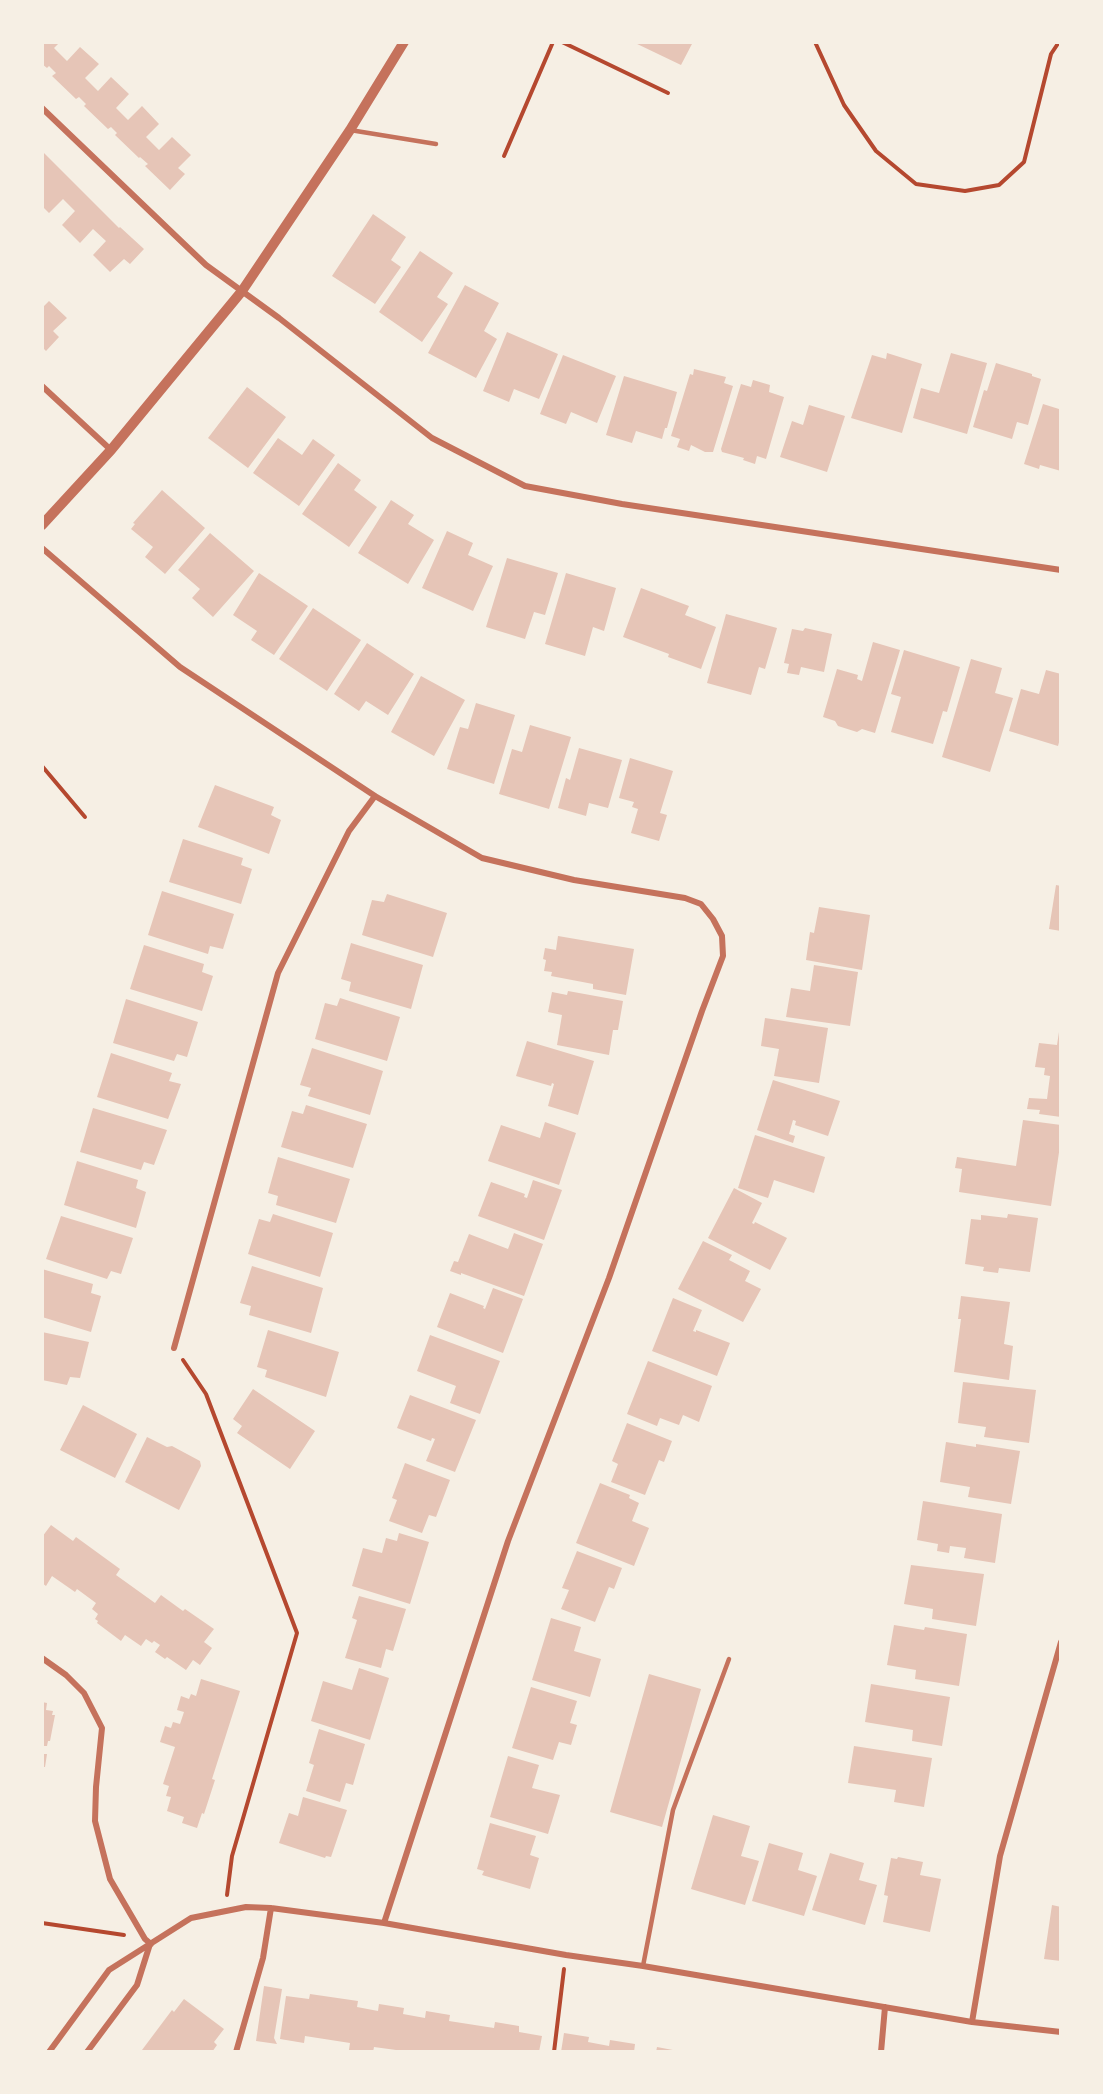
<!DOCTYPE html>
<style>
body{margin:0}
#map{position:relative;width:1103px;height:2094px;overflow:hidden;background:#f6efe4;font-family:"Archivo Narrow",sans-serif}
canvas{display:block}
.frame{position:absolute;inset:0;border:44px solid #f6efe4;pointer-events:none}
</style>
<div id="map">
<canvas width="1103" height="2094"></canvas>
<div class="frame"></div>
</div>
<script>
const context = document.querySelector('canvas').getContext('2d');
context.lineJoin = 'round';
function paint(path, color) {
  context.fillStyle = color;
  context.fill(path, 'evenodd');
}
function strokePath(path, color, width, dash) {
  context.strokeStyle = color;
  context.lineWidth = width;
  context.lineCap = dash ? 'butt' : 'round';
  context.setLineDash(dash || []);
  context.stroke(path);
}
paint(new Path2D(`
 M42,42H60L54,48L67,61L80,47L99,64L85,78L98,91L111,77L129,94L116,108L128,120L142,106L159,124L146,137L159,150L172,137L191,155L178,168L185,174L170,190L145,166L148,164L140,157L139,158L115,135L117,133L111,127L108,129L84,106L86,104L79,97L76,99L52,76L56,73L49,66L47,68L42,64Z
 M633,42H693L681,65Z
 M42,151L119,228L120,227L144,249L130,264L124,259L110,272L93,255L106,241L93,229L80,243L62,225L75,211L63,199L49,213L42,206V184L44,182L42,179Z
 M373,214L406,237L391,260L401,267L375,304L332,276Z
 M420,251L453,273L437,297L448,304L422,342L379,312Z
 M465,285L499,303L484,331L497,339L476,378L428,353Z
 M49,301L67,318L53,331L59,337L46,351L42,347V308Z
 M507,332L558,354L539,399L514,389L509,402L483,391Z
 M887,353L922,364L902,433L851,418L872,355L886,359Z
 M951,353L987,363L967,434L913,418L921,388L939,393Z
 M563,355L616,376L597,423L571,412L566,424L540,414Z
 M996,363L1032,374V376L1041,379L1028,425L1017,422L1012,439L973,427L984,390L987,391Z
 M694,369L726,377L724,383L733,386L713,452H705L691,445L689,451L677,447L680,439L671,436L690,374L693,375Z
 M624,376L677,392L667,428H665L662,439L636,431L632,443L606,435Z
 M753,380L770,385L769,392L784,397L766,459L757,456L755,464L743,460L744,458L722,452L721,449L741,384L751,387Z
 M247,387L286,417L248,468L208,438Z
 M1061,403V471L1040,465L1039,469L1024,464L1043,404L1059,409Z
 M809,405L845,416L827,472L780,457L792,421L803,425Z
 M278,438L302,455L313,439L335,455L299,506L253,473Z
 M338,463L361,480L354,490L377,507L349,547L302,514Z
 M162,490L205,528L165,574L145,557L153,547L131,529L135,524L133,523Z
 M391,500L414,515L408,524L434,540L408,584L358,553Z
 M447,531L473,543L468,555L493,566L473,611L422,588Z
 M210,533L254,571L213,617L192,598L200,589L178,570Z
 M507,558L558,573L545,615L534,612L525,639L486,627Z
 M259,573L308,606L274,655L251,640L257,631L233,615Z
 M566,573L616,588L604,631L593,627L585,656L545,644Z
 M641,588L689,606L685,615L716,627L701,669L668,657L669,654L623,637Z
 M313,608L361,640L327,691L279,659Z
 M726,614L777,628L765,669L759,667L751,695L707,683Z
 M805,628L832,634L824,672L801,667L799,675L787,673L789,664L784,663L792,629L803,631Z
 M873,642L900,650L875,733L862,729L857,732L838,726L835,721L823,717L837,669L858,675L857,679L862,681Z
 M367,643L414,674L388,715L366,701L359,711L334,694Z
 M904,650L960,667L947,712L943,711L933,744L891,732L901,697L891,694Z
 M971,659L1002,668L995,693L1013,698L990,772L942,757Z
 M1046,670L1061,674V735L1058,746L1009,731L1021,689L1039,694Z
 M421,676L465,700L434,756L391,732Z
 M476,703L515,715L494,784L447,769L460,727L468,729Z
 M530,725L571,737L549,809L499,794L512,749L522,752Z
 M579,748L622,760L608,808L589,803L586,816L558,808L566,778L570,780Z
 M630,758L673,771L660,813L667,815L659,841L631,833L638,809L632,807L634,802L619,798Z
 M215,785L274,807L271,815L281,820L269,854L198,827Z
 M183,839L243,858L241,865L252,869L241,904L169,882Z
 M1056,885L1061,886V931L1049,929Z
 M162,891L234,914L223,949L210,946L208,954L148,935Z
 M387,894L447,913L433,957L362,935L372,900L384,902Z
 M819,907L870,915L862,970L806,960L810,932L814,933Z
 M558,936L634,949L626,995L593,989V984L551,976L552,972L544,971L546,960L543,959L545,948L556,950Z
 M351,943L423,965L411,1009L349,991L351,982L341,979Z
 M144,945L204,964L202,972L213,976L202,1011L130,989Z
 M814,965L858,972L850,1026L786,1017L791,988L810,991Z
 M568,991L623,1001L618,1030H613L609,1055L557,1045L562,1015L548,1012L552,992L567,995Z
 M340,998L400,1017L387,1061L315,1039L325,1003L337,1006Z
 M126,999L198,1022L187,1057L177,1054L174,1061L113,1043Z
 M765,1018L828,1028L819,1083L774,1076L779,1049L761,1046Z
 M1059,1032H1061V1117L1039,1114L1040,1110L1027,1109L1029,1098L1047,1099L1050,1076L1044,1075L1045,1068L1035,1067L1039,1043L1057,1045Z
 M527,1041L594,1061L578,1115L548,1106L554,1084L552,1083L551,1086L516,1076Z
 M312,1048L383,1071L370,1115L308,1096L311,1088L300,1085Z
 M111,1053L172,1073L169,1081L181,1084L168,1119L97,1097Z
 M773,1080L840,1101L828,1136L795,1125L796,1121L793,1120L789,1134L795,1136L793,1143L757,1130Z
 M306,1105L367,1124L353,1168L281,1147L292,1111L303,1114Z
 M93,1108L167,1130L154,1165L144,1162L141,1170L80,1152Z
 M1023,1120L1061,1125V1139L1051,1206L959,1192L962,1169L955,1168L957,1157L1016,1166Z
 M545,1122L576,1133L559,1185L488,1161L501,1125L540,1138Z
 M755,1135L825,1157L814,1193L774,1180L768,1198L738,1188Z
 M278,1157L350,1179L336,1223L276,1205L278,1196L268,1193Z
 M77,1161L138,1180L136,1188L146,1192L136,1228L64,1205Z
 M533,1180L562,1190L544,1240L478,1216L491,1182L525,1194L524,1197L527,1198Z
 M734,1188L762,1203L752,1223L754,1224L755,1222L787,1238L770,1270L708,1238Z
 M273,1214L333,1233L320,1277L248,1254L259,1219L270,1222Z
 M1008,1214L1038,1218L1030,1272L999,1268L998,1273L983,1271L984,1267L965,1264L971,1219L981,1220V1215L1007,1218Z
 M61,1216L133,1238L121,1274L111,1271L107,1279L46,1259Z
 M514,1233L543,1244L524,1296L461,1273V1275L450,1271L454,1261L458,1262L469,1234L508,1249Z
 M703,1241L732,1255L729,1260L750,1271L745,1281L761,1289L743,1322L678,1289Z
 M252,1266L323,1288L311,1333L249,1315L251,1306L240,1303Z
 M42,1269L93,1284L91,1293L101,1296L91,1332L42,1317Z
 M493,1288L523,1299L503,1353L437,1327L450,1293L484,1306L483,1308L485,1309Z
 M961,1296L1010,1302L1004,1344L1013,1346L1009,1380L954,1372L961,1319H958Z
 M673,1298L702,1310L693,1331L696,1332V1330L730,1343L717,1376L652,1351Z
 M268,1330L339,1352L326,1397L265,1377L267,1370L257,1367Z
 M42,1332L89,1342L80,1378L70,1377L67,1385L42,1380Z
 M430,1335L500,1361L480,1414L450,1403L456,1386L417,1371Z
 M648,1361L712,1386L699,1422L683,1415L679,1425L660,1418L657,1426L627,1414Z
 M963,1382L1036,1390L1029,1443L984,1437L986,1427L958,1423Z
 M253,1389L315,1431L290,1469L237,1433L242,1426L233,1419Z
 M410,1395L476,1420L455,1472L426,1461L435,1439L432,1438L431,1441L397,1428Z
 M83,1405L137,1434L115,1478L60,1450Z
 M627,1423L672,1441L664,1462L659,1460L645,1495L611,1482L618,1464L612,1461Z
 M147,1437L167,1447L172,1446L200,1461L201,1466L179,1510L125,1482Z
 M946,1442L976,1447V1444L1020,1451L1011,1504L968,1497L970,1487L940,1482Z
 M405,1463L450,1480L436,1517L429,1515L422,1533L389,1521L397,1500L392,1498Z
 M600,1483L630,1495L629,1498L639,1503L632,1521L649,1528L634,1566L576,1543Z
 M923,1501L1002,1514L995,1563L964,1558L966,1548L950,1546L949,1553L937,1551L938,1544L917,1540Z
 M51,1525L73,1541L76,1537L120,1569L116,1575L155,1603L161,1595L183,1611L185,1609L214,1629L204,1642L212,1648L200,1665L193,1660L186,1670L167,1657L165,1659L155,1652L160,1645L154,1641L152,1643L146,1639L141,1646L125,1635L121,1641L97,1623L98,1621L95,1619L98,1614L92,1609L96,1603L77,1589L75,1592L52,1576L46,1586L42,1583V1537Z
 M399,1533L429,1542L410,1604L352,1586L363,1548L382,1553L386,1538L397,1541Z
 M577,1551L622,1568L614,1589L609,1587L595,1622L561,1609L569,1590L562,1588Z
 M911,1565L984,1574L976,1626L932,1619L933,1609L904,1604Z
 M359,1596L406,1609L393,1651L386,1649L381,1668L345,1658L357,1620L352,1618Z
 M551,1618L581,1627L574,1651L601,1659L590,1697L532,1680Z
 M894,1625L924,1630L925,1627L967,1634L959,1686L915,1679L916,1670L887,1665Z
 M359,1668L389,1678L370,1740L311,1721L323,1681L352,1690Z
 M649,1674L701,1689L662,1827L610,1812Z
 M201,1679L240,1691L212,1779L215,1780L204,1814L202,1813L197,1828L182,1823L184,1817L167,1811L171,1797L166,1796L169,1786L163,1784L175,1747L160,1742L165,1726L171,1728L173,1722L180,1724L184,1712L177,1710L181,1696L189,1699L191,1694L196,1696Z
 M871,1684L950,1697L942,1746L912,1741L913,1730L865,1722Z
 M531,1687L577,1701L570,1723L577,1725L571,1745L559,1742L553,1760L512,1748Z
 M42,1702L47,1703L46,1710L53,1711L52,1715H55L50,1741H48L47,1746H42Z
 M319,1729L365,1744L353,1785L346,1783L340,1802L306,1791L314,1765L309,1763Z
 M854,1746L932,1758L924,1807L894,1802L896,1790L848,1783Z
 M42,1754H47L45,1767H42Z
 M508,1756L539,1765L532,1788L560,1795L548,1834L490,1817Z
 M303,1797L347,1810L331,1857L326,1856L325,1858L279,1843L289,1813L298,1816Z
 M713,1815L750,1826L741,1856L759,1861L745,1905L691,1889Z
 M490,1823L536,1836L530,1855L539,1858L530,1889L482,1875L484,1871L477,1869Z
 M769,1843L803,1853L798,1870L817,1876L804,1916L752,1901Z
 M830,1853L864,1863L859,1880L877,1885L865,1925L812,1910Z
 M898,1857L923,1862L920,1875L941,1879L930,1932L883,1922L888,1896L884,1895L891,1858L897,1859Z
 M1052,1905L1061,1907V1961L1044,1959Z
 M264,1986L282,1989L274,2038L277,2044L256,2041Z
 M310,1994L358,2001L357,2007L378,2011L379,2004L404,2008L403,2014L425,2018L426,2011L450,2015L449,2021L494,2028L495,2022L519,2026V2032L542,2036L539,2052H396V2050L374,2047L373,2052H363L349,2050L350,2043L305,2036L304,2043L280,2039L286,1996L309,1999Z
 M184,1999L224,2029L214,2042L217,2045L212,2052H144L142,2050L172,2010L174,2012Z
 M564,2033L589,2037L588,2042L609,2046L610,2040L635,2044L634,2052H561Z
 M657,2047L678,2051L677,2052H656Z`), '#e6c5b7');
strokePath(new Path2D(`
 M562,42L668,93
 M815,42L844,105L876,151L916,184L965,191L999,185L1024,162L1051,54L1059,42
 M504,156L553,42
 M42,766L85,817
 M183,1360L206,1394L297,1633L232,1856L227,1895
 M42,1923L124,1935
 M554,2052L564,1969`), '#b5482f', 4);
strokePath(new Path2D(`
 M350,130L436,144
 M643,1966L673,1810L729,1659`), '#c5725c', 4.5);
strokePath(new Path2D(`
 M42,108L206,265L279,318L432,438L525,486L622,504L1061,570
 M42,386L111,450
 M42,548L180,667L375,796L482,858L574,880L685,898L701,904L713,919L722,936L723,956L702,1011L609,1278L508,1541L384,1923
 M174,1348L278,973L349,831L375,796
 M42,1658L66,1675L84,1693L102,1728L96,1787L95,1821L110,1879L145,1939L151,1944
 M972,2022L1000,1856L1061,1642
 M49,2052L109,1970L191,1918L246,1907L271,1908L384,1923L566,1955L643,1966L972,2022L1061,2032
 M87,2052L137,1985L150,1944
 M236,2052L263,1958L271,1908
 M881,2052L885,2007`), '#c5725c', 6);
strokePath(new Path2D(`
 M42,525L111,450L242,291L350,130L404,42`), '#c5725c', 10);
</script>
